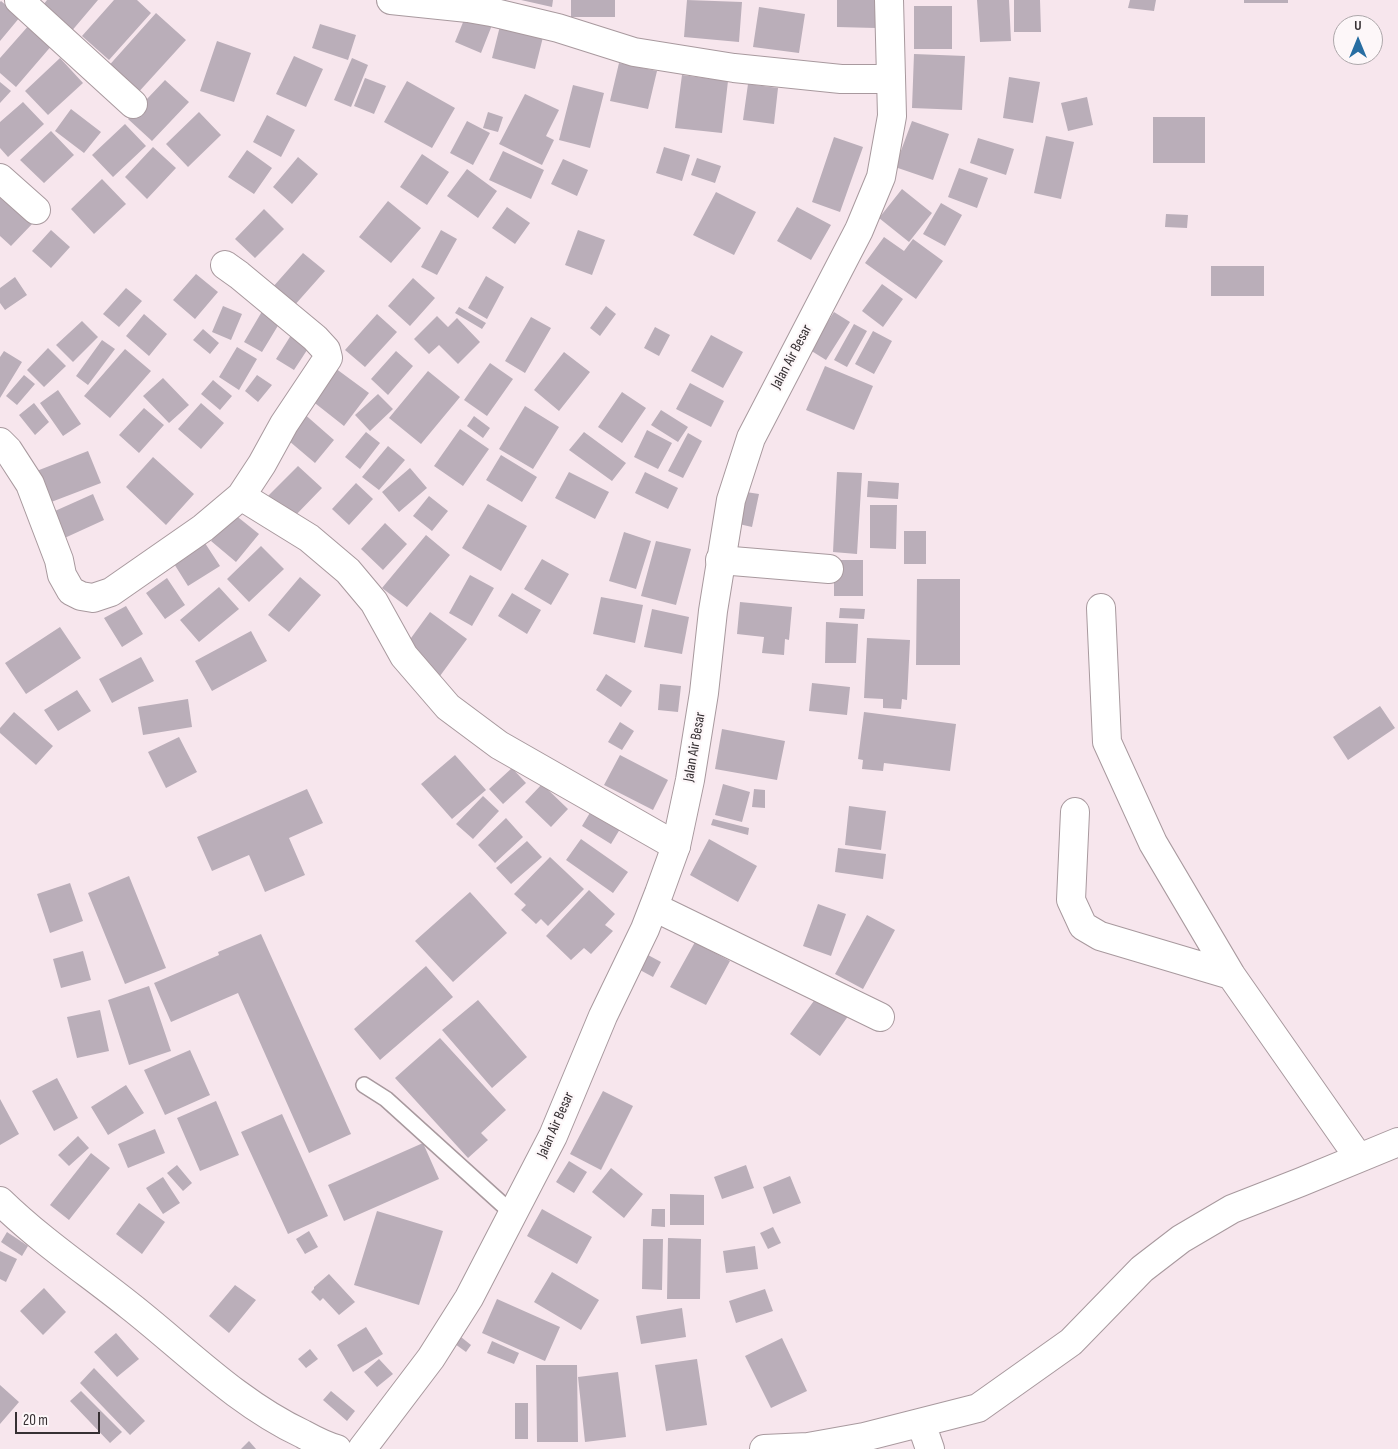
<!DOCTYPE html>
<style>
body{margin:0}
#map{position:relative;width:1398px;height:1449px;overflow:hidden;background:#f7e6ed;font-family:"Sofia Sans Condensed",sans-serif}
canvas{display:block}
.north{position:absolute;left:1333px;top:15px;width:50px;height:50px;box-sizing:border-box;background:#fdf7f9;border:1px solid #ada7aa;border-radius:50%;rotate:0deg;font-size:14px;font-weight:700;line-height:20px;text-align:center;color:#363033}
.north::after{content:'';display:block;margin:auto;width:18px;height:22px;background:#286da2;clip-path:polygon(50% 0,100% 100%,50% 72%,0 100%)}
.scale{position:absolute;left:15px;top:1412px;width:85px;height:22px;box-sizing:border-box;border:2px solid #363033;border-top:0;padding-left:6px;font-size:15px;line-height:18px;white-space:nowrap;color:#363033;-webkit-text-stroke:4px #fdf7f9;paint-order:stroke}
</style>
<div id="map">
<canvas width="1398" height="1449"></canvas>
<div class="north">U</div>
<div class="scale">20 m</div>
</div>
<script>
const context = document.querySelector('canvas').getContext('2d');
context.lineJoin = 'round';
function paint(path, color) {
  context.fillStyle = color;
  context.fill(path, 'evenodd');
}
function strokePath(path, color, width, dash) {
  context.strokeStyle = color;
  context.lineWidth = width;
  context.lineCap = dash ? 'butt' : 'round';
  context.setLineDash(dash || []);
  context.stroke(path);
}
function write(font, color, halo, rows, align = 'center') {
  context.font = font + ' "Sofia Sans Condensed",sans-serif';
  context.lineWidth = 4.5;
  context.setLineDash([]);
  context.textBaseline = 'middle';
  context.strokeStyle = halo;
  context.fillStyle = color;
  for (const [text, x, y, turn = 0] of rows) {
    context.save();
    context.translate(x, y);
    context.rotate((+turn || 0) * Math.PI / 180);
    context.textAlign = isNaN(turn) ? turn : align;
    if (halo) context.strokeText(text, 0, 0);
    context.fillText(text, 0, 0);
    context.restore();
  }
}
paint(new Path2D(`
 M47,0H98L70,33L40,9Z
 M114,0H137L151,13L109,60L82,36Z
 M521,0H553L552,7Z
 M571,0H615V17H571Z
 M687,0L742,2L739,42L684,37Z
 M837,0H877L876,28L837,27Z
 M977,0H1009L1011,41L980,42Z
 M1014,0H1040L1041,32H1014Z
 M1130,0H1156L1154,11L1128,8Z
 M1244,0H1288V3H1244Z
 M1,1L20,17L0,41V2Z
 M914,6H952V49H914Z
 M759,7L805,14L799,53L753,47Z
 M468,10L494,20L481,53L455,42Z
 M156,13L186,40L135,96L105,70Z
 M501,22L544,33L535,69L492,58Z
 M30,24L53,44L16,87L0,73V58Z
 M320,24L356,35L348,60L312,48Z
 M217,41L251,53L234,102L200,91Z
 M914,54L965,56L962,110L912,108Z
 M294,56L323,69L306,107L276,94Z
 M60,58L83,83L48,115L25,91Z
 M352,58L368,65L351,107L334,100Z
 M619,63L657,71L648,109L610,101Z
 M682,75L728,81L722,133L675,128Z
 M1009,77L1040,82L1033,123L1003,118Z
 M365,78L386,86L374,114L354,106Z
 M165,80L189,102L152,141L128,119Z
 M407,81L455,108L432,148L384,122Z
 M0,82L11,91L0,103Z
 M748,84L778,88L774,124L743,120Z
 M573,85L604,93L590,148L559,140Z
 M525,94L559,110L546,136L554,140L542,165L499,144Z
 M1087,97L1093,125L1068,131L1061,103Z
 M23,102L44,124L8,157L0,148V122Z
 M71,109L101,132L84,153L55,131Z
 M199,112L221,135L188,167L166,144Z
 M488,112L503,117L498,132L483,128Z
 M267,115L295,130L281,157L253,142Z
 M1153,117H1205V163H1153Z
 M467,121L490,133L473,165L450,153Z
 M912,121L949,134L933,180L895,167Z
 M125,124L146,146L113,177L92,155Z
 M51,131L74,155L44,183L20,160Z
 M1046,136L1074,142L1061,199L1034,193Z
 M834,137L863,147L840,212L812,202Z
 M978,138L1014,149L1006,175L970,163Z
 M153,147L176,168L147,199L125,177Z
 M664,147L690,155L682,181L656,173Z
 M247,150L272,168L254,194L228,177Z
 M503,151L544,170L531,199L489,180Z
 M422,154L449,172L427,205L400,187Z
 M298,157L318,174L292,204L273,187Z
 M697,158L721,166L715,183L691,175Z
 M563,159L588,170L577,196L551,184Z
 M959,168L988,178L977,208L948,197Z
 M467,169L497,191L478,218L447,196Z
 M102,179L126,204L94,234L71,209Z
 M902,189L932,213L909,242L879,218Z
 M0,191L34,222L11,246L0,236Z
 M716,192L756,212L734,255L693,235Z
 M388,201L421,228L391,263L359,237Z
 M941,203L962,215L945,246L923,234Z
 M507,207L530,223L515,244L492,228Z
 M797,207L831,225L811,260L777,241Z
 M264,209L284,229L255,258L235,239Z
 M1166,214L1188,215L1187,228L1165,227Z
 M51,230L70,247L51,268L32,251Z
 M441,230L457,239L437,275L421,267Z
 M578,230L605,240L592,275L565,265Z
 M884,237L904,251L913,239L943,261L916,299L865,263Z
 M303,253L325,271L293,307L272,288Z
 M1211,266H1264V296H1211Z
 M196,274L218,292L195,319L173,300Z
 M486,276L504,287L487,319L468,308Z
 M15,277L27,295L5,310L0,303V288Z
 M413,278L435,298L410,326L388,306Z
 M882,284L903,299L883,327L862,311Z
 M126,288L142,301L119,327L103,314Z
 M223,306L242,314L231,340L212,332Z
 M606,306L616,314L600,336L590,328Z
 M459,307L486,323L482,329L455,313Z
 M264,308L282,319L262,352L244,342Z
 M834,312L850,322L826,360L810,350Z
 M144,314L167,334L149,356L126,336Z
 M377,314L397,332L365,367L345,350Z
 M437,316L448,327L457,318L480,342L458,364L439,345L429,354L414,339Z
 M531,317L551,328L525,373L505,361Z
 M82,321L98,337L73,362L56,345Z
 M854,324L867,331L847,367L834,360Z
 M655,327L670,335L659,356L644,348Z
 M203,329L219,343L210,354L193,340Z
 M873,331L892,341L874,374L855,364Z
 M293,332L311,344L294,370L276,359Z
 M711,335L743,352L723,388L691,371Z
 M102,340L115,349L88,385L76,376Z
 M237,347L257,359L239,390L219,377Z
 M48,348L66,366L44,387L27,370Z
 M125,349L151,371L110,418L84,396Z
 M4,351L22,362L0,398V357Z
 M396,351L413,366L388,395L371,379Z
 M564,352L590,372L559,411L534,390Z
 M490,363L513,379L487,416L464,400Z
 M825,366L873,386L854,430L806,410Z
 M335,368L369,393L344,426L311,400Z
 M428,371L460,397L421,444L389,418Z
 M24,375L35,384L17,405L6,396Z
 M257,375L272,385L258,402L245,391Z
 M163,378L189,405L169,423L143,396Z
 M213,380L232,396L220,410L201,394Z
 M690,383L724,401L711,427L676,409Z
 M58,390L81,424L63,436L40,403Z
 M622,392L646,408L622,443L598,427Z
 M378,394L393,409L370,431L355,415Z
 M34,403L49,422L35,435L19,415Z
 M201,403L224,423L201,449L178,429Z
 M525,406L559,427L533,469L499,449Z
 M144,408L164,425L139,453L119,435Z
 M661,410L688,427L678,442L651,425Z
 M302,412L334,440L315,463L282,435Z
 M474,416L490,428L483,438L467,426Z
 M460,429L489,449L463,486L434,466Z
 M647,430L672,443L658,469L634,457Z
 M366,432L380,443L360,469L345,457Z
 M584,432L626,463L612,481L569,450Z
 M688,433L702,441L683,478L668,471Z
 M388,446L405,460L379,490L362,477Z
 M88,451L101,483L46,504L34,472Z
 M501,455L537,477L522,502L486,480Z
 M153,457L194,494L166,525L126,487Z
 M298,466L322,488L292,519L268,496Z
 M410,468L427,488L399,512L382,492Z
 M569,472L609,492L595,519L555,498Z
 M645,472L678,488L668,509L635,493Z
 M837,472L862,473L857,554L833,552Z
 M868,481L899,483L898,499L867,497Z
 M356,483L373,499L349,525L332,509Z
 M746,492L759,494L752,527L739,524Z
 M93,494L104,520L58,541L46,515Z
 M429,496L448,511L432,531L413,516Z
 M488,504L527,526L501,571L462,548Z
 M870,505H897L896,549L870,548Z
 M234,514L259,534L236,562L211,541Z
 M385,523L407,544L383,570L361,549Z
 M904,531H926V564H904Z
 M624,532L651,541L636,589L609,581Z
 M426,535L450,555L407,607L382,588Z
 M203,540L220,566L188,586L171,559Z
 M656,541L691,549L676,605L641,596Z
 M261,546L284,569L249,602L227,579Z
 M542,559L569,574L551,605L524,589Z
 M834,560H863V596H834Z
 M470,575L494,588L472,626L449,613Z
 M300,577L321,595L289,632L268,615Z
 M167,578L185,605L165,619L146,593Z
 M917,579H960V665H916Z
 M219,587L239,609L199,642L180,620Z
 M512,593L541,610L527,634L498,616Z
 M601,597L643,605L635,643L593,634Z
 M740,602L792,607L789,640L785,639L784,655L762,653L764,637L737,634Z
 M126,606L143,634L122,647L104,618Z
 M840,608L865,609L864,619L839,618Z
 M652,609L689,617L682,654L644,647Z
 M430,612L467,639L440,676L403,649Z
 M826,622L858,624L856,663H825Z
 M60,627L81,658L26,694L5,663Z
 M251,631L267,661L212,691L195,661Z
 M867,638L910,640L907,700L902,699L901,709L883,708V699L864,698Z
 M141,657L154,681L112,703L99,679Z
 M606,674L632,691L621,707L596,690Z
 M812,683L850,687L847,715L809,711Z
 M660,684L681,686L678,712L658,710Z
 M77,690L91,711L58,731L44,710Z
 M188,699L192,727L143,735L138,707Z
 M1380,706L1395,728L1348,760L1333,737Z
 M14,712L53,746L36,765L0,733V728Z
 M864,712L956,724L950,771L884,763L883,771L862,769L863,760L858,759Z
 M620,722L634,731L622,750L608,742Z
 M722,729L785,741L777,780L715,769Z
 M179,737L197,772L166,788L148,752Z
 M455,755L486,790L452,819L421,784Z
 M620,755L668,780L653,810L604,785Z
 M512,768L526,783L503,804L489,789Z
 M542,784L568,809L551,827L525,802Z
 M723,784L750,792L742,822L715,815Z
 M307,789L323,823L289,838L305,875L265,892L249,855L212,871L197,837Z
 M754,789L765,790V808L752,807Z
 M483,796L499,811L473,839L456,824Z
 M594,806L623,824L611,844L582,826Z
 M849,806L886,811L881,850L845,845Z
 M506,818L523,837L495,863L478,845Z
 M713,819L749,828L748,835L711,825Z
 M581,839L628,872L613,893L566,860Z
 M709,839L757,866L738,902L690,875Z
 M527,841L542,857L511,884L496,868Z
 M838,848L886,854L883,879L835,872Z
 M550,857L584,889L548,926L541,919L536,924L521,910L526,905L514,894Z
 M129,876L166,968L125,984L88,893Z
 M70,883L83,921L50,933L37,894Z
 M589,890L615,914L605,925L613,931L591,954L584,948L571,960L546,936Z
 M470,892L507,933L453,982L415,941Z
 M818,904L846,914L831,956L803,946Z
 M867,915L895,930L863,989L835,974Z
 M261,934L351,1134L309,1153L238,993L171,1022L154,983L219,955L218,952Z
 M695,942L730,961L706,1005L670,987Z
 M83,951L91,980L61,988L53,959Z
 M648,955L661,962L653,977L640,970Z
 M426,966L453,997L380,1060L354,1029Z
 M149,986L171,1051L129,1065L108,1000Z
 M821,991L851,1012L820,1056L790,1034Z
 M478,1000L527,1057L492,1088L442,1030Z
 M100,1010L109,1051L77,1058L67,1017Z
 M440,1038L506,1110L481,1133L488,1140L468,1158L395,1078Z
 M190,1050L210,1095L165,1115L144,1070Z
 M57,1078L78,1118L54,1131L32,1091Z
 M126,1085L144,1113L108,1135L91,1107Z
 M603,1091L633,1106L601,1170L570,1154Z
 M0,1099L19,1134L0,1145Z
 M216,1101L239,1155L200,1171L177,1118Z
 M282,1114L328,1216L288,1234L241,1132Z
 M155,1129L165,1153L128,1168L118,1144Z
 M78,1136L89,1148L69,1166L58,1155Z
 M423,1143L439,1179L344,1221L328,1185Z
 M91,1153L110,1168L69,1220L50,1205Z
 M569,1161L587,1172L574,1193L556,1182Z
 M177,1165L192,1183L183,1191L167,1173Z
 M746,1165L754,1188L722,1199L714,1177Z
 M611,1168L643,1194L624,1218L592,1192Z
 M790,1176L801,1203L773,1214L763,1187Z
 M163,1177L180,1203L163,1214L146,1188Z
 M670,1194L704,1195V1225H670Z
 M139,1203L165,1222L142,1254L116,1234Z
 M542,1209L592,1237L577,1264L527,1236Z
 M652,1209H665V1227L651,1226Z
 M377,1211L443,1231L419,1305L354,1285Z
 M773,1227L781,1243L768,1249L760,1233Z
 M309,1231L318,1247L305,1254L296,1239Z
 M7,1232L28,1246L22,1256L1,1242Z
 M668,1238L701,1239L700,1299H667Z
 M643,1239H663L662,1290L642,1289Z
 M755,1246L758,1269L726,1273L723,1251Z
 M0,1251L17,1259L6,1282L0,1279Z
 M552,1272L599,1300L581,1330L534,1302Z
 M329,1274L355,1302L339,1315L323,1298L320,1301L311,1292L314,1289V1287Z
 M235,1285L256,1300L229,1333L209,1316Z
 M44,1288L66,1312L43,1335L20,1311Z
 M765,1289L773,1311L736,1323L729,1301Z
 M497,1299L560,1327L545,1361L482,1333Z
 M682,1308L686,1337L641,1344L636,1316Z
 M366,1327L383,1354L353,1372L337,1345Z
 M116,1333L139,1359L117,1377L94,1352Z
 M461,1337L471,1345L466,1352L455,1344Z
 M782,1338L807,1391L771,1408L745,1356Z
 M492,1341L519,1353L514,1364L487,1353Z
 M310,1349L318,1359L306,1368L298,1359Z
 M379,1359L393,1374L377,1387L364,1372Z
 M697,1359L707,1425L666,1431L655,1365Z
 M536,1365H577L578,1442H537Z
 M94,1368L145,1421L130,1435L80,1383Z
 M618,1372L626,1437L585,1442L578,1377Z
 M0,1385L19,1402L0,1424Z
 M81,1391L122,1432L110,1443L70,1401Z
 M331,1391L355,1411L347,1421L323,1400Z
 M515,1403H528V1439H515Z
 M249,1441L256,1449H241Z`), '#baaeb9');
const service = new Path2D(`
 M364,1085L386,1099L513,1214`);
const minor = new Path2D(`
 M19,0L133,104
 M391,0L468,8L491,12L558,28L634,52L734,68L841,79H891
 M0,178L36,210
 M0,442L8,450L30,484L59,560L62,575L71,591L81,596L93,598L111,592L203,528L241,496L262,464L284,424L328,358L326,350L315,338L239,275L225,265
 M241,496L309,538L348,571L374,602L404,656L448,707L499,745L676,846
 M720,560L829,569
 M1101,608L1107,742L1153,843L1231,975L1359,1158
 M1075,812L1071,900L1083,926L1100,936L1231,975
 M654,907L880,1017
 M921,1423L930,1449
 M764,1449L808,1447L864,1437L978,1408L1071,1342L1142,1269L1181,1239L1232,1209L1301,1182L1398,1142`);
const tertiary = new Path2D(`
 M0,1201C40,1240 86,1271 130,1306C186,1350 237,1403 303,1434C314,1440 325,1446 337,1449
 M362,1449L431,1358L469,1298L553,1136L603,1016L645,929L659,893L676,846L690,780L704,693L713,611L731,500L751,438L859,230L881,177L892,116L889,0`);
strokePath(service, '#a8999e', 18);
strokePath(minor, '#a8999e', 30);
strokePath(tertiary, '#a8999e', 30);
strokePath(service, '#fff', 15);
strokePath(minor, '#fff', 28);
strokePath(tertiary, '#fff', 28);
write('15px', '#363033', '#fdf7f9', [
 ["Jalan Air Besar",792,357,-62],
 ["Jalan Air Besar",695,747,-80],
 ["Jalan Air Besar",556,1125,-66]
]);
</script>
